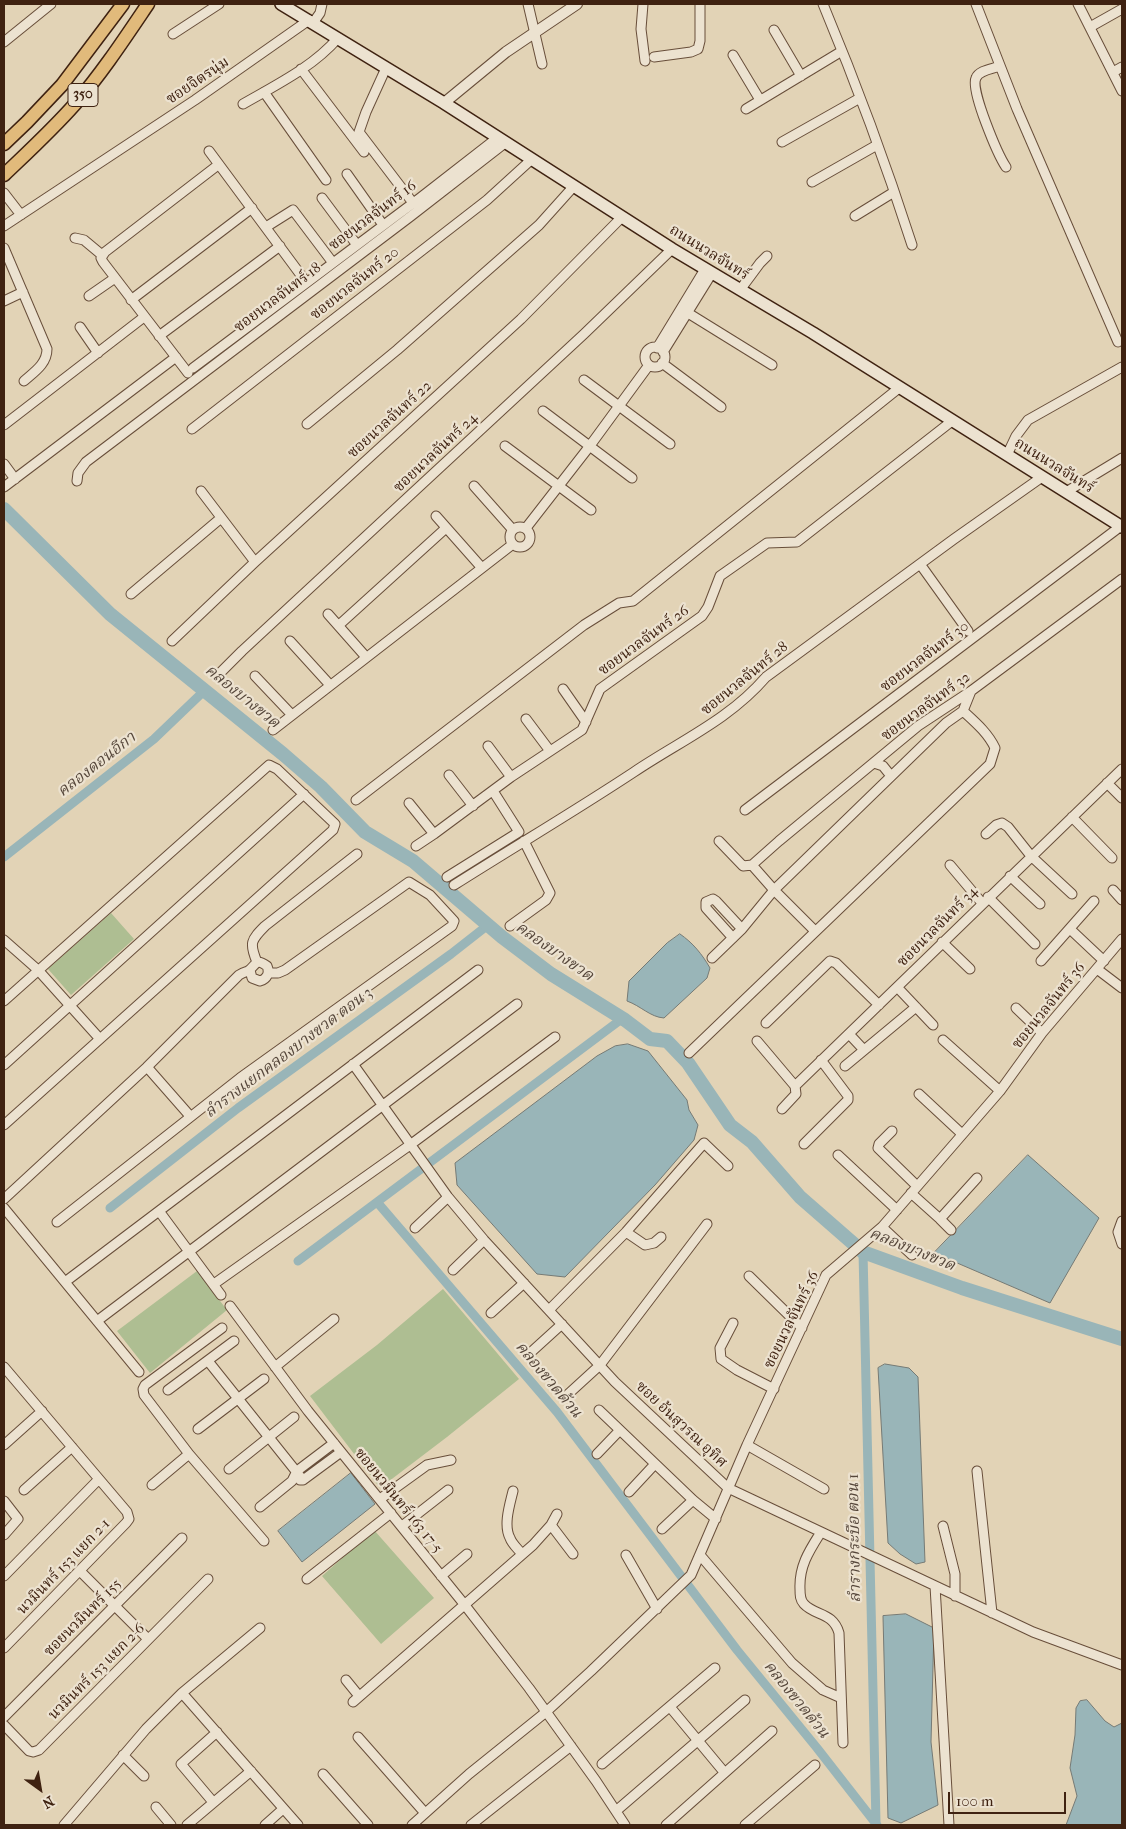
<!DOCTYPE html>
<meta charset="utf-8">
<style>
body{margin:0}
#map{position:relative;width:1126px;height:1829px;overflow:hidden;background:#e2d3b6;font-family:"IM FELL French Canon",serif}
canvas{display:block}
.frame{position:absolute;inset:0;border:5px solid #3f2211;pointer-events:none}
.north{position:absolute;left:15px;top:1764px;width:50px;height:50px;-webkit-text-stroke:4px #ece2d0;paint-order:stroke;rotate:148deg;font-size:14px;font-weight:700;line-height:20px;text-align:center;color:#3f2211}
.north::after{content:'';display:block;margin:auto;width:18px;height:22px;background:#3f2211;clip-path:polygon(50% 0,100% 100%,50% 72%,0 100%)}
.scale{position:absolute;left:948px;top:1792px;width:118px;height:22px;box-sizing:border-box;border:2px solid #3f2211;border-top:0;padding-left:6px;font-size:15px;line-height:18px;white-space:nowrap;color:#3f2211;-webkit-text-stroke:4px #ece2d0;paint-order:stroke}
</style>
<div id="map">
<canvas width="1126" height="1829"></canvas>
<div class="frame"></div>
<div class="north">N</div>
<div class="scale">100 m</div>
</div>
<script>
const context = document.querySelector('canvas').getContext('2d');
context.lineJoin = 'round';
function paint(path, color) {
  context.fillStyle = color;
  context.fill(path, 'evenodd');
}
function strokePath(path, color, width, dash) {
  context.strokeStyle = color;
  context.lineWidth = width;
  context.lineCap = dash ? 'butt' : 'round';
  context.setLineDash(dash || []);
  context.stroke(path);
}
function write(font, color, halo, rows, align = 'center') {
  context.font = font + ' "IM FELL French Canon","Noto Serif Thai",serif';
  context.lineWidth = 4.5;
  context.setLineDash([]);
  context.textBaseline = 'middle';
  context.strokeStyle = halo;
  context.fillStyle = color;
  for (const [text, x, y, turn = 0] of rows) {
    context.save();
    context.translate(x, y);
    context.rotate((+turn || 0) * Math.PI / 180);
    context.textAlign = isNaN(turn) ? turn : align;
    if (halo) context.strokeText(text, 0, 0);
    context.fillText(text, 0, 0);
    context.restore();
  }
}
paint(new Path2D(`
 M111,913L134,939L71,995L48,969Z
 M197,1271L227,1310L150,1373L117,1331Z
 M443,1289L519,1379L447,1437L380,1488L310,1396L377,1345Z
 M374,1530L434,1598L381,1644L322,1576Z`), '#aebe92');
const water = new Path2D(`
 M680,934C693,943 702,954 710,968L707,978L664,1018C650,1017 641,1006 627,1001L629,981L667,943Z
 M628,1044L648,1051L687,1100L689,1110L698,1125L694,1140L655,1185L565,1277L537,1274L457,1185L455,1163L597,1056L615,1046Z
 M1028,1155L1099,1218L1050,1303L934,1253Z
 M885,1364L909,1368L918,1377L925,1562L916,1564L900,1554L888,1543L878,1368Z
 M351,1473L375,1504L302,1562L278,1531Z
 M906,1614L934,1628L931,1742L938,1805L901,1823L888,1818L883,1616Z
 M1087,1700L1105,1721L1114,1727L1122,1723V1825H1066L1077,1796L1070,1768L1075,1735L1076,1708L1080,1701Z`);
paint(water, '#99b5b8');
strokePath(water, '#757a75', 1);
strokePath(new Path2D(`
 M4,857L154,739L204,691
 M623,1018L377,1202L557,1412L737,1650L817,1748L877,1825
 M110,1208L238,1108L451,954L488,925
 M863,1252L876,1823
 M298,1261L377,1202`), '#99b5b8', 9);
strokePath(new Path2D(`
 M4,509L110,614L283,754L321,787L365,832L413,861L502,937L551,974L625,1020L650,1039L667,1041L688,1063L730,1125L752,1142L800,1197L863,1252L962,1288L1122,1339`), '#99b5b8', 14);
const minor = new Path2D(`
 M528,4L542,64
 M643,4L641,29L645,61
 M823,4C856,83 886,164 912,245
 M976,4L1017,109L1118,342
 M1078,4L1122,91
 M313,23L320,13L322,4
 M1090,27L1122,9
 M774,30L801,76
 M173,34L219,4
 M4,42L51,4
 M733,55L760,100
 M654,57L691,52L698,49L700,41V4
 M1000,66C993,69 979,70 976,78C970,90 998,155 1006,167
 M386,68L366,112L359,132L410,199
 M301,69L364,152
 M1113,72L1122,67
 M264,92L326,180
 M243,104C276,85 313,67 338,38
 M746,109L842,51
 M782,142L860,98
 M209,151L306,282
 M347,174L383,225
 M812,182L877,145
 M4,193L21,215
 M322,198L357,245
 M855,216L894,192
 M4,226L195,100L309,20
 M266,227L293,210L333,263
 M75,238L84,240L102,255
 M4,248L47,349C47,364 34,372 24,381
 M740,290L760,263L767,256
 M89,296L115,278
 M131,300L252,208
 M4,301L23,292
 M688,313L772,365
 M80,327L98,353
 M159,336L280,246
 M645 357a10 10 0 1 1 20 0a10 10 0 1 1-20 0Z
 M657,348L705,269
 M663,352L712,273
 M662,363L721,407
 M193,368L420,198L497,138
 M188,373L103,262L101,258L105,252L218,165
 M584,380L670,444
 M543,411L632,478
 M307,424L397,350L539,225L574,186
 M4,425L144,317
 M192,429L487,200L532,159
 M505,446L591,510
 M1007,455L1016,436L1028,420L1122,367
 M4,464L15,479
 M77,481L78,473L86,462L411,216L505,143
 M474,486L513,530
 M4,487L176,357
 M201,491L255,562
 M1066,492L1122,458
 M436,516L482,568
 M510 537a10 10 0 1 1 20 0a10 10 0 1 1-20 0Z
 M526,528L589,447L649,365
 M920,564L968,631
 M131,594L221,518
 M328,614L366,657
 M339,625L446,528
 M172,641L255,562L521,319L622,217
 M290,641L330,685
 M217,676L242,651L584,334L672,249
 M255,676L292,715
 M563,689L586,722
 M526,719L550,751
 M273,730L513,544
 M488,746L511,777
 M874,763L883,766L891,776
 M449,775L473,806
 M1107,783L1122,798
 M356,800L584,625L619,603L633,601L899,388
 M409,803L434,834L511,777L582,730L600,689L702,616L708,607L720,576L767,543L797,542L952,421
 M745,810L1121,526
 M1072,817L1112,858
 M986,834L996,825L1002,823L1008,827L1031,856L1072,894
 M719,841L743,866L752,865L774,890L815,931
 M416,846L434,834
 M752,865L779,841L918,726L971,691L1122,579
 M950,865L982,903
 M1010,876L1040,904
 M447,877L519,832L493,791
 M454,885C514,847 575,811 634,772C680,741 729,720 766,677L954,539L1042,477
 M1113,890L1122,900
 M988,897L1035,944
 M510,926L546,900L550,893L524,841
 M1070,929L1104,961
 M733,938L706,908V902L713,899L716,901L742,929
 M4,940L38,970L100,1039
 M942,942L970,969
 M712,958L742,929L774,890L946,723L963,711
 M1041,961L1094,901
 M257,962C249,943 251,940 265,926L357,854
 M1097,969L1122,988
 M897,987L933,1025
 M4,1001L269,765L277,769L335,824L333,830L4,1125
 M1016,1008L1042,1033
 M766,1023L830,961L836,963L879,1005
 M849,1034L864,1050
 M943,1040L1000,1091
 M757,1041L795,1086
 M689,1053L990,764L995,748C988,733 975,722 963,711L971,691
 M353,1064L448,1197L484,1240L615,1382L728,1488L1033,1632L1122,1665
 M4,1065L304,794
 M845,1066L916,1007
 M147,1067L190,1116
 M919,1094L962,1134
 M782,1109L796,1094L795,1086L1122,769
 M892,1131L879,1144L878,1148L917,1186
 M804,1144L848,1100V1096L821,1060
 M838,1155L897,1210
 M911,1193L940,1219L977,1178
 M4,1199L147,1067L239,975C242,973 245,972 248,971C256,966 255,957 267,966C270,973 267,979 260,981L252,978L250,970
 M4,1208L139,1372
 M159,1211L221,1295
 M940,1219L951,1230
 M1122,1221L1118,1232L1122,1244
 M57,1222L240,1078L452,926L454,921L430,895L409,882L285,970L278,973H268
 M882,1227L912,1255
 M415,1228L448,1197
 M626,1232L645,1245L654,1243L661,1237
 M453,1270L484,1240
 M749,1276L802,1328
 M65,1282L478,970
 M214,1284L410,1145L555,1037
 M230,1306L308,1411L464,1604L529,1688L596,1781L625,1825
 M549,1310L626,1232L704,1143L728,1166
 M491,1313L524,1283
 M97,1321L517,1004
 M733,1323L720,1348L721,1359L737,1370L774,1389
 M222,1328L145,1385L143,1389L144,1395L189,1454L264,1541
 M529,1354L562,1324
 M208,1361L303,1480
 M4,1367L127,1512L129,1519L126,1523L4,1648
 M275,1367L334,1319
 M168,1390L234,1341
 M565,1397L600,1365L707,1224
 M599,1410L693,1500L716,1519
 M198,1429L264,1379
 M4,1445L42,1411
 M747,1445L824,1489
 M597,1454L620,1430
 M229,1469L294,1417
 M977,1471L992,1613
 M300,1480H303L341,1452
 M152,1485L189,1454
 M24,1490L72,1447
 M513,1491C510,1504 503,1525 510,1538C512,1544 518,1549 522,1554
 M629,1492L655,1464
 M380,1499L427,1465L451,1460
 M4,1501L18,1519L4,1535
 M260,1507L292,1481L297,1471L334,1443
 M551,1525L573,1554
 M402,1526L448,1490
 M943,1526L955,1574V1596
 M662,1529L693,1500
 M821,1532C809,1551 799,1566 800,1589C800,1595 800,1600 804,1604C815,1616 833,1612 839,1633L843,1743
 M626,1555L657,1609
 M700,1555L792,1663L823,1690L841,1698
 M80,1571L148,1639
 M4,1576L99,1479
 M441,1576L467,1554
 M307,1579L391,1513
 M935,1586L949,1825
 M346,1680L359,1696
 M182,1693L298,1825
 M353,1702L533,1545L551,1525L557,1514
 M670,1707L724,1772
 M4,1717L182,1538
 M4,1725L29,1751L33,1752L39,1750L208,1579
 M358,1737L425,1813
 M123,1755L144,1776
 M602,1764L715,1668
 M323,1774L368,1825
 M213,1802L181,1764L217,1732
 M156,1807L171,1825
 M616,1811L745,1700
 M64,1825L146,1729L182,1693L260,1628
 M187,1825L251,1771
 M265,1825L283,1809
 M412,1825L469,1774L546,1712L591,1671L691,1575L747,1445L826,1275L882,1227L1000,1091L1042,1033L1122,939
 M471,1825L571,1746
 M666,1825L772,1731
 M745,1825L815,1765`);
const tertiary = new Path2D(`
 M444,103L506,52L577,4`);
const secondary = new Path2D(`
 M281,4L444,103L672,249L813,333L1122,527`);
const primary = new Path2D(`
 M4,144L27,122L62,85L123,4
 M4,175C28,152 53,129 75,104C102,73 125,38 148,4`);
strokePath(minor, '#684e3a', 11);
strokePath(tertiary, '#684e3a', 12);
strokePath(secondary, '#3f2211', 14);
strokePath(primary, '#3f2211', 15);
strokePath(minor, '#ece2d0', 9);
strokePath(tertiary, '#ece2d0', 10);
strokePath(secondary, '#ece2d0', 11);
strokePath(primary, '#e1ba7b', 12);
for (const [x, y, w] of [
 [83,95,30]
]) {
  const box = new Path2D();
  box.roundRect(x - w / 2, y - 11.5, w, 23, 4);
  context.fillStyle = '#ece2d0';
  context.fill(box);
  strokePath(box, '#3f2211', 1);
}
write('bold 14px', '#3f2211', null, [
 ["350",83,95]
]);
write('15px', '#3f2211', '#ece2d0', [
 ["ซอยจิตรนุ่ม",198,81,-34],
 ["ซอยนวลจันทร์ 16",373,216,-37],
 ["ถนนนวลจันทร์",709,253,32],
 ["ซอยนวลจันทร์ 20",355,284,-38],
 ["ซอยนวลจันทร์ 18",278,298,-37],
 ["ซอยนวลจันทร์ 22",390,420,-42],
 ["ซอยนวลจันทร์ 24",436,453,-43],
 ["ถนนนวลจันทร์",1054,466,32],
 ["ซอยนวลจันทร์ 26",644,641,-36],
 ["ซอยนวลจันทร์ 30",925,657,-37],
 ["ซอยนวลจันทร์ 28",745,679,-39],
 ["ซอยนวลจันทร์ 32",926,707,-36],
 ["ซอยนวลจันทร์ 34",938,927,-45],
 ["ซอยนวลจันทร์ 36",1049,1006,-51],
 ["ซอยนวลจันทร์ 36",792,1320,-64],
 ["ซอย อ้นสุวรณ อุทิศ",681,1425,43],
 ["ซอยนวมินทร์ 163 17-5",398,1501,51],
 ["นวมินทร์ 153 แยก 2-1",64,1567,-46],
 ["ซอยนวมินทร์ 155",83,1618,-45],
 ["นวมินทร์ 153 แยก 2-6",97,1672,-45]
]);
write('italic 16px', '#56473b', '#ece2d0', [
 ["คลองบางขวด",242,697,39],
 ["คลองดอนอีกา",97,765,-38],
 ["คลองบางขวด",554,952,35],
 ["ลำรางแยกคลองบางขวด ตอน 3",289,1053,-37],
 ["คลองบางขวด",912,1250,22],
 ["คลองขวดด้วน",548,1380,50],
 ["ลำรางกระบือ ตอน 1",855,1538,-91],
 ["คลองขวดด้วน",796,1700,51]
]);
</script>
